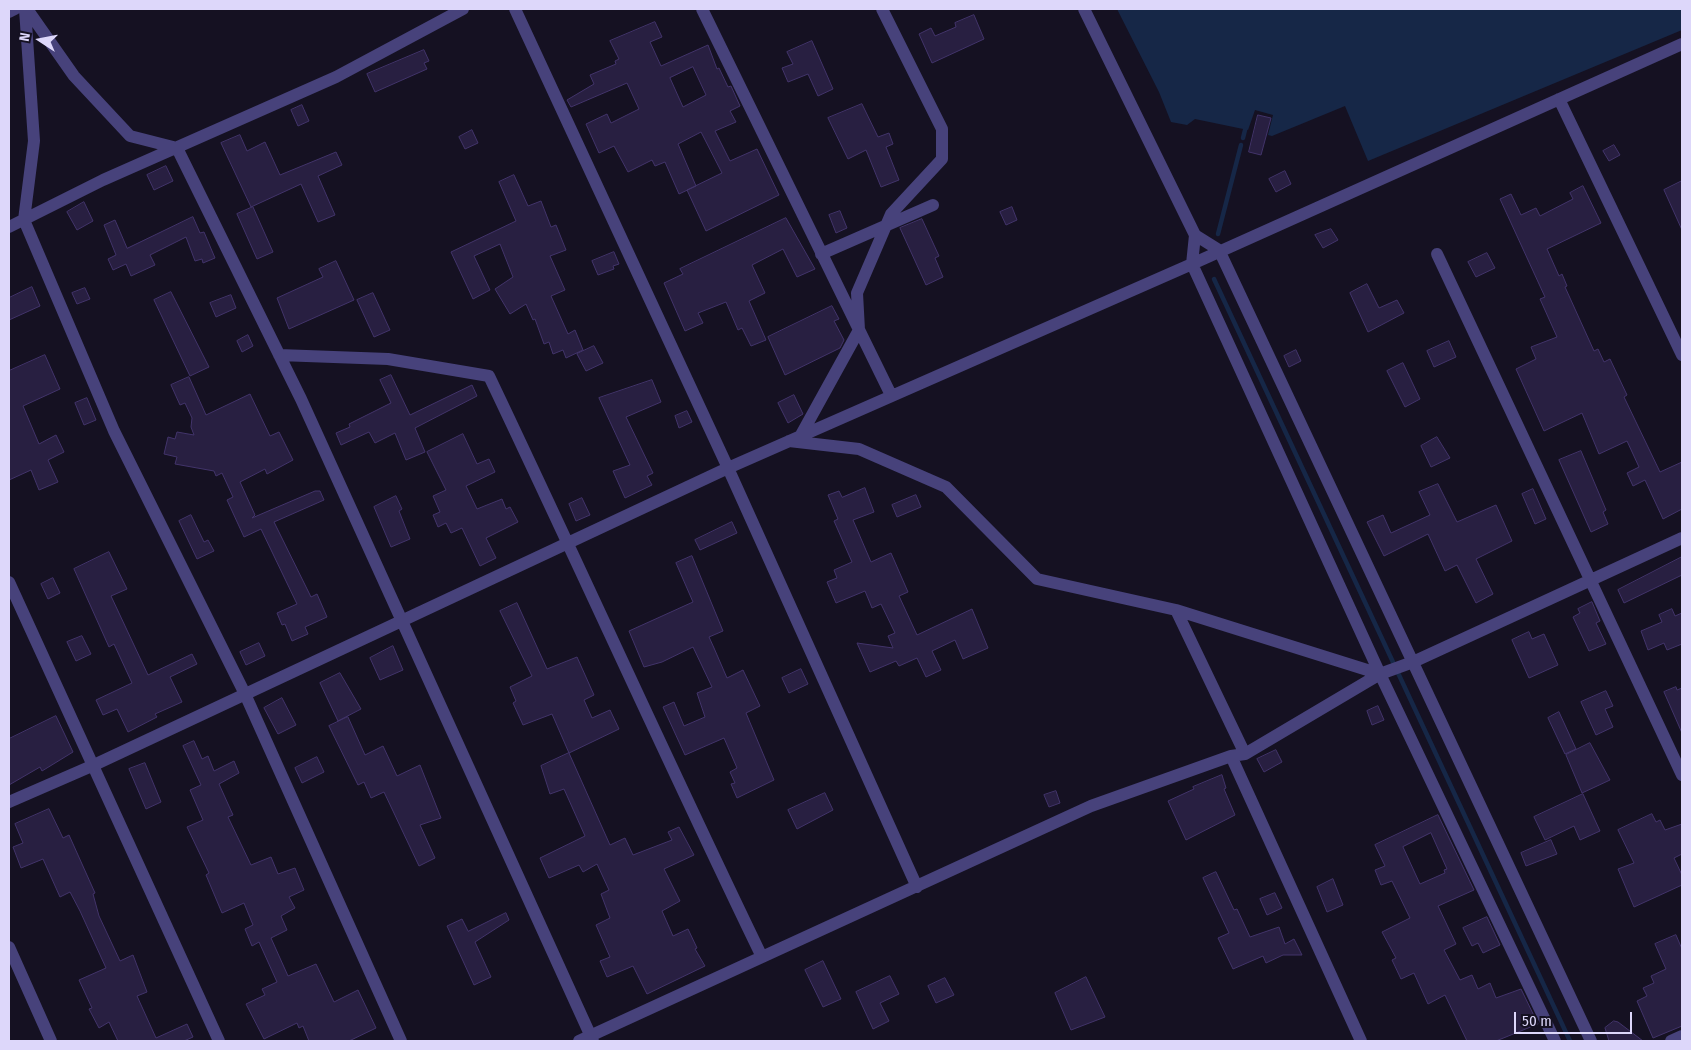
<!DOCTYPE html>
<style>
body{margin:0}
#map{position:relative;width:1691px;height:1050px;overflow:hidden;background:#151122;font-family:"Fira Sans Condensed",sans-serif}
canvas{display:block}
.frame{position:absolute;inset:0;border:10px solid #ddd7fa;pointer-events:none}
.north{position:absolute;left:15px;top:15px;width:50px;height:50px;-webkit-text-stroke:4px #151122;paint-order:stroke;rotate:281deg;font-size:14px;font-weight:700;line-height:20px;text-align:center;color:#ddd7fa}
.north::after{content:'';display:block;margin:auto;width:18px;height:22px;background:#ddd7fa;clip-path:polygon(50% 0,100% 100%,50% 72%,0 100%)}
.scale{position:absolute;left:1514px;top:1012px;width:118px;height:22px;box-sizing:border-box;border:2px solid #ddd7fa;border-top:0;padding-left:6px;font-size:15px;line-height:18px;white-space:nowrap;color:#ddd7fa;-webkit-text-stroke:4px #151122;paint-order:stroke}
</style>
<div id="map">
<canvas width="1691" height="1050"></canvas>
<div class="frame"></div>
<div class="north">N</div>
<div class="scale">50 m</div>
</div>
<script>
const context = document.querySelector('canvas').getContext('2d');
context.lineJoin = 'round';
function paint(path, color) {
  context.fillStyle = color;
  context.fill(path, 'evenodd');
}
function strokePath(path, color, width, dash) {
  context.strokeStyle = color;
  context.lineWidth = width;
  context.lineCap = dash ? 'butt' : 'round';
  context.setLineDash(dash || []);
  context.stroke(path);
}
paint(new Path2D(`
 M1117,9H1682V30L1368,161L1345,106L1272,136L1268,135L1273,115L1255,110L1248,130L1195,119L1187,125L1171,122L1159,92Z`), '#162747');
strokePath(new Path2D(`
 M1243,138L1245,130
 M1218,234L1241,145
 M1214,279L1570,1041`), '#162747', 4.5);
const building = new Path2D(`
 M974,15L984,39L932,63L919,34L931,28L935,36L956,27L955,23Z
 M655,22L662,37L650,42L661,66L708,45L717,69L719,68L728,87L731,86L740,106L730,111L736,122L715,131L730,161L757,149L779,195L706,231L687,190L722,173L701,132L678,144L696,186L679,194L665,162L655,166L652,160L628,172L614,146L599,153L586,124L607,114L611,123L639,109L627,83L571,107L567,100L594,84L590,75L616,64L615,61L619,59L610,41ZM693,67L706,95L683,107L670,78Z
 M812,41L833,89L818,96L808,74L788,82L782,68L793,64L787,52Z
 M424,50L429,61L424,63L427,69L375,92L367,74Z
 M862,104L878,137L889,133L893,144L886,147L899,180L881,187L866,150L848,159L828,118Z
 M302,105L309,121L298,126L291,110Z
 M1258,115L1271,118L1261,155L1249,152Z
 M472,130L478,143L465,149L459,137Z
 M240,135L247,151L265,142L280,175L336,152L342,165L318,176L335,215L318,222L301,184L251,207L221,143Z
 M1614,145L1620,155L1609,161L1603,151Z
 M166,166L173,181L154,190L147,175Z
 M1285,171L1291,184L1276,192L1269,179Z
 M514,175L528,206L541,201L551,227L556,225L566,250L550,256L565,290L551,296L568,334L575,330L583,350L566,358L563,350L553,354L549,342L544,344L535,319L533,320L526,304L510,314L495,289L513,277L500,244L474,256L490,290L473,299L451,252L516,221L499,182Z
 M1682,181V230L1664,190Z
 M1583,186L1601,223L1547,249L1559,276L1562,274L1567,286L1565,287L1594,351L1598,349L1604,362L1610,359L1627,395L1624,397L1660,472L1682,462V509L1663,519L1645,480L1633,486L1627,473L1639,467L1627,441L1599,454L1582,413L1544,431L1516,369L1536,359L1531,347L1557,337L1540,299L1545,297L1500,199L1511,194L1521,215L1536,208L1540,216L1573,199L1570,193Z
 M84,202L93,221L77,230L67,212Z
 M253,207L273,252L257,259L237,214Z
 M1012,207L1017,220L1006,225L1000,212Z
 M840,211L847,228L836,233L829,215Z
 M193,217L200,233L204,232L215,258L203,263L202,259L195,261L186,237L150,255L155,265L131,276L126,264L113,270L108,259L116,255L104,225L115,220L127,248Z
 M786,218L815,269L797,277L783,249L752,265L765,293L749,301L766,340L751,346L742,328L738,330L726,302L698,313L703,323L685,331L664,283L683,274L680,269Z
 M922,219L939,256L935,258L943,277L926,285L900,228Z
 M1331,229L1338,240L1323,248L1315,235Z
 M614,252L619,264L613,266L614,269L598,275L592,261Z
 M1487,253L1495,268L1476,277L1468,262Z
 M336,261L354,300L289,329L277,298L323,277L319,269Z
 M1367,284L1379,308L1397,300L1404,313L1368,332L1350,293Z
 M32,287L40,306L9,320V298Z
 M85,288L90,299L77,304L72,293Z
 M171,292L209,367L190,376L154,300Z
 M373,293L390,330L374,337L357,300Z
 M231,295L236,308L216,317L210,303Z
 M832,306L839,319L834,321L844,340L840,348L785,375L768,337Z
 M248,335L253,346L242,352L237,341Z
 M1449,341L1456,357L1434,367L1427,351Z
 M594,346L603,363L586,371L577,354Z
 M1296,350L1301,361L1289,367L1284,356Z
 M45,355L60,389L23,406L39,444L56,435L64,452L48,460L58,482L39,490L31,470L9,480V371Z
 M1403,363L1420,399L1405,407L1387,371Z
 M391,375L410,415L472,385L477,396L415,428L425,452L406,460L395,433L375,443L369,432L341,445L336,433L350,427L349,424L391,403L380,380Z
 M189,377L206,415L250,394L270,436L279,432L293,460L267,474L265,469L240,482L255,515L252,518L315,491H320L324,500L274,522L311,597L317,594L327,617L305,627L308,634L292,641L285,624L282,625L277,613L297,604L261,529L244,537L227,500L233,497L222,473L216,476L214,471L175,464L177,457L164,454L168,437L175,439L177,432L194,435L191,427L192,418L185,403L180,405L171,385Z
 M652,380L661,402L626,417L653,473L647,476L652,485L625,498L613,471L630,465L599,398Z
 M794,395L803,414L788,423L778,403Z
 M87,398L96,420L84,425L75,403Z
 M687,411L692,422L679,428L675,416Z
 M463,434L477,464L489,459L495,472L466,486L477,509L502,499L506,509L510,507L518,522L486,538L496,558L480,566L462,528L451,533L446,523L438,527L433,515L440,512L433,496L446,490L427,452Z
 M1437,437L1450,458L1431,467L1421,446Z
 M1581,451L1606,510L1603,512L1608,524L1591,532L1559,460Z
 M1438,484L1457,522L1496,505L1512,541L1476,559L1493,594L1476,603L1457,565L1445,571L1428,534L1384,556L1367,522L1383,515L1391,533L1430,515L1419,492Z
 M865,488L874,512L853,520L871,562L891,553L908,592L899,596L917,635L972,609L988,648L963,659L955,640L932,651L941,670L926,677L917,658L899,666L896,661L870,672L857,643L893,648L888,636L895,633L881,604L872,608L865,591L836,603L827,582L837,578L834,570L852,562L834,521L838,519L828,495L839,491L842,497Z
 M1533,489L1546,519L1535,524L1522,494Z
 M916,495L921,507L897,517L892,505Z
 M396,496L402,509L399,511L410,539L391,547L374,507Z
 M582,498L590,515L576,521L569,504Z
 M191,515L204,542L208,540L214,551L197,559L179,521Z
 M732,522L737,533L700,550L695,540Z
 M109,552L127,589L111,596L148,675L192,654L197,664L170,677L182,702L155,714L157,717L128,732L117,709L103,715L96,700L132,683L114,644L109,647L74,569Z
 M692,556L723,631L709,637L714,648L727,678L743,670L760,706L746,713L774,780L737,798L731,784L735,783L730,772L737,768L724,738L685,755L663,707L674,702L684,726L705,717L697,693L712,687L693,647L662,662L644,667L629,631L693,602L676,563Z
 M1682,557V575L1624,603L1618,590Z
 M53,578L60,593L48,599L41,584Z
 M1592,602L1600,621L1596,623L1606,644L1589,651L1573,617L1580,613L1578,609Z
 M517,603L547,669L577,657L594,695L584,700L592,718L610,710L619,729L569,753L552,714L523,725L513,703L516,701L510,687L532,676L500,611Z
 M1672,609L1675,616L1682,613V644L1667,650L1664,643L1648,650L1641,631L1662,622L1659,615Z
 M1529,632L1532,639L1544,634L1558,665L1529,678L1512,640Z
 M82,636L91,654L76,661L67,642Z
 M259,643L265,656L246,665L240,652Z
 M393,646L403,670L380,680L370,658Z
 M801,669L808,684L789,693L782,678Z
 M340,673L361,709L338,721L320,683Z
 M1676,687L1677,690L1682,688V733L1664,692Z
 M1606,691L1613,706L1605,709L1613,727L1596,735L1581,702Z
 M282,698L296,725L278,734L264,708Z
 M1378,706L1384,720L1372,725L1367,711Z
 M1559,712L1576,749L1565,754L1548,718Z
 M56,716L73,752L42,771L40,767L9,785V739Z
 M348,717L365,755L383,746L397,776L420,765L441,818L420,825L435,858L419,866L384,792L371,798L364,782L358,785L329,726Z
 M194,741L202,759L208,756L214,771L234,761L239,773L219,784L233,815L228,817L251,865L271,857L278,874L295,868L304,890L289,897L295,908L281,916L287,930L271,938L288,976L316,964L334,1002L358,990L376,1028L349,1041H309L303,1026L299,1028L297,1023L264,1039L246,1004L265,995L262,989L277,982L259,942L252,946L245,929L253,925L244,903L222,913L206,875L209,873L187,827L203,820L190,790L201,785L183,746Z
 M1590,743L1610,780L1582,793L1566,755Z
 M1276,750L1282,762L1264,772L1257,759Z
 M569,753L610,845L625,838L633,855L672,840L668,832L679,827L694,855L664,869L680,901L662,911L673,936L688,929L697,948L695,949L705,966L647,994L633,966L607,977L600,961L610,957L596,925L610,918L601,894L609,890L597,864L583,872L579,865L549,878L540,858L585,836L564,789L550,794L541,766Z
 M317,757L324,772L302,783L295,768Z
 M145,763L161,802L146,809L129,769Z
 M1222,775L1226,788L1224,789L1235,815L1186,840L1168,801L1194,789L1193,787Z
 M1056,791L1060,803L1049,807L1044,795Z
 M825,793L833,810L797,829L788,810Z
 M1583,794L1600,831L1580,840L1574,826L1545,840L1534,817Z
 M49,809L63,838L69,835L95,893L93,894L99,916L120,961L133,955L147,992L137,996L156,1038L187,1024L193,1037L184,1041H118L109,1022L99,1028L89,1009L92,1008L79,980L106,968L80,911L70,892L60,897L43,859L21,868L13,847L23,843L15,824Z
 M1652,814L1656,822L1660,820L1665,830L1682,824V854L1674,858L1682,875V885L1634,907L1618,869L1634,863L1618,830Z
 M1438,815L1474,890L1438,906L1456,944L1444,950L1460,980L1472,975L1478,989L1490,983L1496,998L1521,989L1538,1024L1496,1041H1467L1445,995L1428,1004L1414,973L1401,979L1392,960L1396,958L1382,932L1410,918L1392,881L1381,885L1375,870L1385,866L1375,845ZM1431,833L1447,869L1444,870L1445,873L1420,884L1403,847Z
 M1551,840L1557,854L1526,866L1521,853Z
 M1216,872L1234,910L1237,909L1250,937L1279,927L1285,944L1294,939L1302,955H1283L1266,963L1263,956L1233,969L1218,938L1229,933L1203,878Z
 M1333,879L1343,905L1327,912L1317,887Z
 M1275,893L1282,908L1267,915L1260,899Z
 M506,913L509,920L475,942L491,977L474,985L447,926L462,919L468,931Z
 M1487,917L1500,945L1483,953L1478,943L1472,946L1463,928Z
 M1676,935L1682,949V1026L1653,1038L1637,1001L1647,996L1643,988L1654,983L1651,976L1666,969L1655,944Z
 M823,961L841,999L823,1007L805,970Z
 M890,976L899,994L880,1003L889,1021L873,1029L856,992Z
 M1086,977L1105,1017L1071,1030L1055,993Z
 M945,978L954,995L936,1003L928,986Z
 M1614,1021L1618,1022L1643,1041H1609L1605,1028Z`);
paint(building, '#281f41');
strokePath(building, '#42346a', 1);
strokePath(new Path2D(`
 M25,9L34,141L24,220L114,431L245,694L401,1041
 M27,9L74,76L130,136L177,148L301,399L593,1041
 M515,9L728,468L917,887
 M702,9L891,395
 M1084,9L1195,235
 M9,12L15,9
 M1559,99L1682,355
 M9,227L103,180L336,77L463,9
 M821,254L933,205
 M1437,254L1682,775
 M279,355L388,359L489,376C581,569 669,765 762,957
 M801,435L859,330L857,293L891,214L942,159V129L882,9
 M789,441L859,449L946,487L1037,579L1176,610L1380,674
 M9,582L219,1041
 M1176,610L1245,754
 M1231,756L1361,1041
 M9,802L94,765L728,468L1192,264L1682,44
 M9,947L51,1041
 M579,1041L1091,806L1231,756L1245,754L1380,674L1413,662L1682,538
 M1555,1041L1380,674L1192,264L1195,235L1219,250L1591,1041
 M1671,1041L1682,1036`), '#47427b', 12);
</script>
